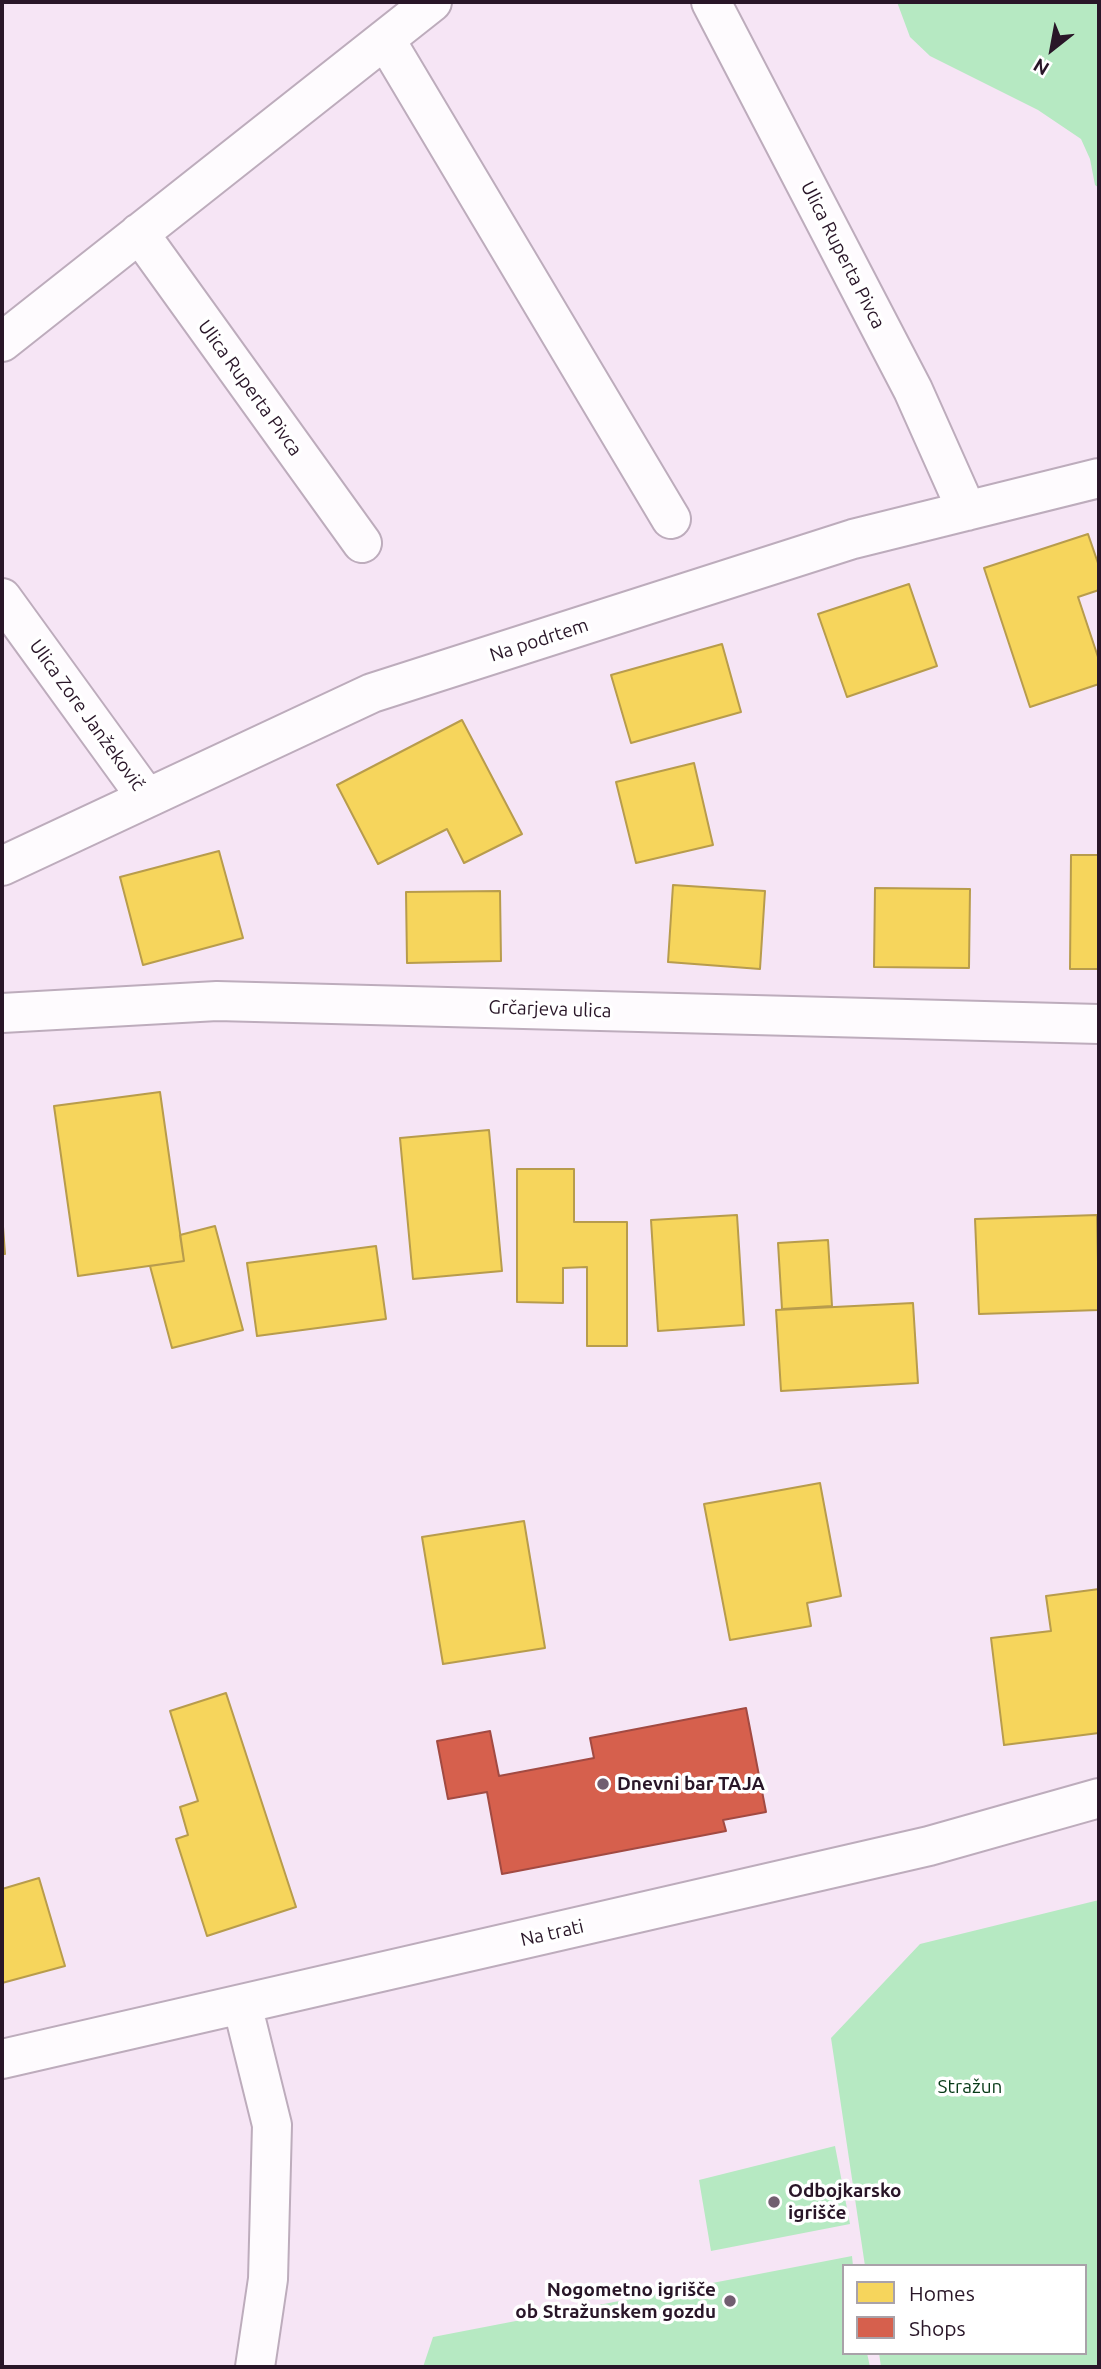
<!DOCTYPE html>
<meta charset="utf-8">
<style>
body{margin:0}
#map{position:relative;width:1101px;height:2369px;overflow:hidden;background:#f6e5f5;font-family:Ubuntu,sans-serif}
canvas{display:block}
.frame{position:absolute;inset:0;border:4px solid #291628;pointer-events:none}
.legend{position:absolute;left:842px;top:2264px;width:245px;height:91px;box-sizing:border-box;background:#fff;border:2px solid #a9a2a9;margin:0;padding:9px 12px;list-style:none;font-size:21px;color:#291628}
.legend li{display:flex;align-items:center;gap:14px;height:35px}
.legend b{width:35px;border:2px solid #a9a2a9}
.north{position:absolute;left:1017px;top:14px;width:70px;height:70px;-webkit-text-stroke:5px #fff;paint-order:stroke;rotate:211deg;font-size:19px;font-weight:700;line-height:28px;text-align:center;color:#291628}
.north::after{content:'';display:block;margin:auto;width:24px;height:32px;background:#291628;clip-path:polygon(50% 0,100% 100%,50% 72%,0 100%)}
</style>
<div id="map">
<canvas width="1101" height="2369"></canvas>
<div class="frame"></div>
<ul class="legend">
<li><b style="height:19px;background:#f6d55c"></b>Homes</li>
<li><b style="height:19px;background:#d6604d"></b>Shops</li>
</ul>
<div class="north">N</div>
</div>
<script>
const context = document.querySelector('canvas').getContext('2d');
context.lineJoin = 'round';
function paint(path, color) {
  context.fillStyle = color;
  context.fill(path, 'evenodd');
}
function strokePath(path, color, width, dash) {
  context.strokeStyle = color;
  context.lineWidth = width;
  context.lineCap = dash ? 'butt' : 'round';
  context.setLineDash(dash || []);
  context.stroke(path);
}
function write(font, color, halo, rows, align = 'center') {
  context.font = font + ' Ubuntu,sans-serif';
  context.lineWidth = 7;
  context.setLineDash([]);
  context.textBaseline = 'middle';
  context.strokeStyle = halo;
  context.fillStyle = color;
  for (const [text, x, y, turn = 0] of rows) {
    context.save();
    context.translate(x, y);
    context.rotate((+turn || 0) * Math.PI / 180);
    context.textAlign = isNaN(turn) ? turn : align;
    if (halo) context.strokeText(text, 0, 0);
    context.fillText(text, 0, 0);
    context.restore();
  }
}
paint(new Path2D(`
 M897,2H1099V188L1095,185L1090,159L1081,139L1038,110L930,56L910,37Z
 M1099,1900V2367H881L879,2353H1085V2266H865L831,2038L920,1944Z
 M835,2146L850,2224L711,2251L699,2180Z
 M852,2256L853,2266H844V2353H867L870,2367H423L433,2337Z`), '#b6e9c2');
const homes = new Path2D(`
 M1088,534L1099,566V590L1078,597L1099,660V684L1030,707L984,568Z
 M909,584L937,666L847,697L818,614Z
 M722,644L741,712L631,743L611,675Z
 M462,720L522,834L464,863L447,829L378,864L337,785Z
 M694,763L713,845L636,863L616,782Z
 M219,851L243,938L143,965L120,877Z
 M1071,855H1099V969H1070Z
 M673,885L765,891L760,969L668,962Z
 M875,888L970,889L969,968L874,967Z
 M500,891L501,961L407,963L406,892Z
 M160,1092L184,1261L78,1276L54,1106Z
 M489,1130L502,1271L413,1279L400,1138Z
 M517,1169H574V1222H627V1346H587V1267L563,1268V1303L517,1302Z
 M2,1213L5,1254H2Z
 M737,1215L744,1325L658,1331L651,1220Z
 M1097,1215L1099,1310L979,1314L975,1219Z
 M215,1226L243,1330L172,1348L150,1266L184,1261L180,1235Z
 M828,1240L832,1306L782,1309L778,1243Z
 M376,1246L386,1319L257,1336L247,1263Z
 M913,1303L918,1383L781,1391L776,1310Z
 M820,1483L841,1596L807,1603L811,1626L730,1640L704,1504Z
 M524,1521L545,1648L443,1664L422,1537Z
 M1099,1589V1733L1004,1745L991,1638L1051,1631L1046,1596Z
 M226,1693L296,1907L207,1936L176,1839L188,1835L180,1807L198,1801L170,1711Z
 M39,1878L65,1966L2,1983V1889Z`);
paint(homes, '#f6d55c');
strokePath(homes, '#b89c4c', 2);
const shops = new Path2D(`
 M746,1708L766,1812L723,1820L726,1831L502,1874L487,1792L448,1799L437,1741L490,1731L499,1776L594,1758L590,1738Z`);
paint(shops, '#d6604d');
strokePath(shops, '#a24a42', 2);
const minor = new Path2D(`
 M711,2L913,390L967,511
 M385,39L671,519
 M139,233L362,543
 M2,342L432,2
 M2,598L147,798
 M2,866L372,693L853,539L1099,478
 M2,1013L217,1001L1099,1024
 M242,2004L272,2125L268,2279L255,2367
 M2,2059L929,1846L1099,1798`);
strokePath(minor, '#bdacbc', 42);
strokePath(minor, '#fefbfe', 38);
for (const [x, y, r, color] of [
 [603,1784,7,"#715e70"],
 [774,2202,7,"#715e70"],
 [730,2301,7,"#715e70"]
]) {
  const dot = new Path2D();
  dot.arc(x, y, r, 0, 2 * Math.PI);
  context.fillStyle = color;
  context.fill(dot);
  strokePath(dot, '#fff', 2.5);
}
write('19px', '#291628', '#fff', [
 ["Ulica Ruperta Pivca",843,255,63],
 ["Ulica Ruperta Pivca",250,388,54],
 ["Na podrtem",539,640,-18],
 ["Ulica Zore Janžekovič",87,715,54],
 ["Grčarjeva ulica",550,1009,2],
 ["Na trati",552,1933,-13]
]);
write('bold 19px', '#291628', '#fff', [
 ["Dnevni bar TAJA",617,1784],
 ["Odbojkarsko",788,2191],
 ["igrišče",788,2213],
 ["Nogometno igrišče",716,2290,"right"],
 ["ob Stražunskem gozdu",716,2312,"right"]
], 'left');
write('19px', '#073a17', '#fff', [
 ["Stražun",970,2087]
]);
</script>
